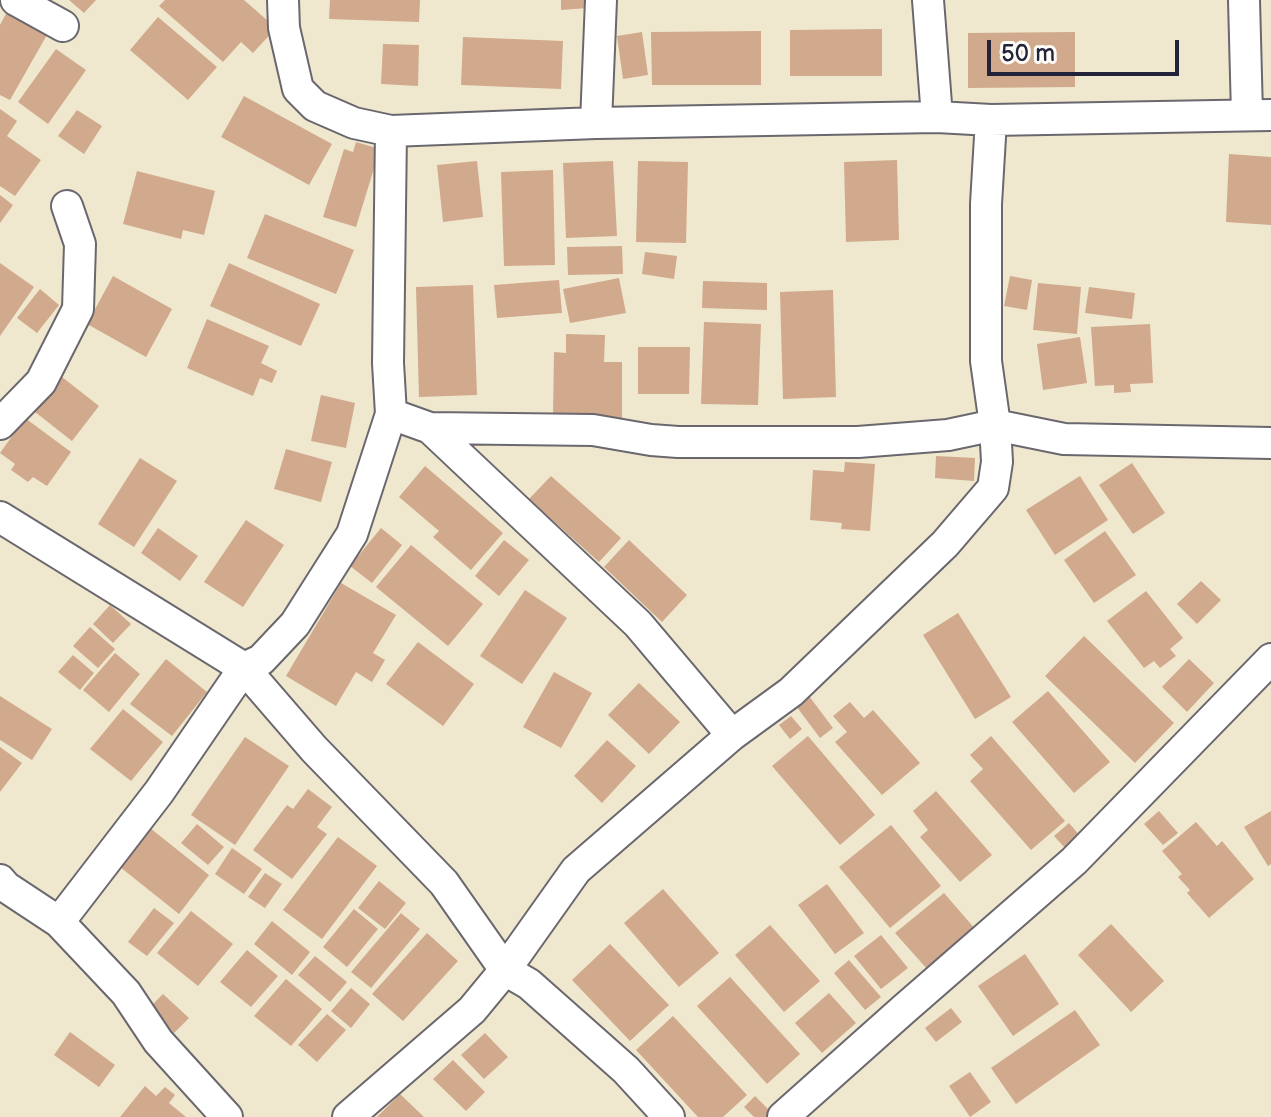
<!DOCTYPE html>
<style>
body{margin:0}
#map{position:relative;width:1271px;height:1117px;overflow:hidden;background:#efe8ce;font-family:"Balsamiq Sans",sans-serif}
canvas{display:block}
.scale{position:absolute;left:987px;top:40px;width:192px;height:36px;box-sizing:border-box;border:4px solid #22223b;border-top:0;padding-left:10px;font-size:24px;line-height:28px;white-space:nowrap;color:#22223b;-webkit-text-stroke:6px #fdfcf7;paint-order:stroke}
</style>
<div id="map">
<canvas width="1271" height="1117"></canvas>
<div class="scale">50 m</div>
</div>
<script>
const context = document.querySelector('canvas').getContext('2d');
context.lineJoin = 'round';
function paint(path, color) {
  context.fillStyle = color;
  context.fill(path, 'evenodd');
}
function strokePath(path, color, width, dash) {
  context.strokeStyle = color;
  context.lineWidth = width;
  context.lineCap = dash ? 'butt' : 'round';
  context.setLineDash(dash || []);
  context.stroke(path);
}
paint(new Path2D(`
 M69,0H96L84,13Z
 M165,0H244L276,28L253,53L241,42L223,62L159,6Z
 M330,0H420L419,22L329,19Z
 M561,0H588V8L561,10Z
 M8,10L48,33L10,100L0,95V25Z
 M158,17L217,67L188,100L130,50Z
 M882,29V76H790V30Z
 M761,31V85H652L651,32Z
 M642,32L648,75L623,79L617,36Z
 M1075,32V87L968,88V33Z
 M463,37L563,41L561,89L461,85Z
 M383,44L419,45L418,86L381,84Z
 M56,49L86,70L48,124L18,102Z
 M244,96L332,144L309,185L221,137Z
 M0,109L17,121L7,136L41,160L15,196L0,186Z
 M77,110L102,126L84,154L58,136Z
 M356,142L380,149L356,227L323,217L344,149L353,152Z
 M1229,154L1271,157V225L1226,222Z
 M897,160L899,240L846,242L844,162Z
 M477,161L483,217L443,222L437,165Z
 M613,161L617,236L566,238L563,163Z
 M638,161L688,162L686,243L636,242Z
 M553,170L555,265L504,266L501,172Z
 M137,171L215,191L204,235L183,230L181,239L123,224Z
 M0,195L13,205L0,223Z
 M265,214L354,250L336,294L247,258Z
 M622,246L623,274L568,275L567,247Z
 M645,252L677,256L674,279L642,274Z
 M0,263L34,287L0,336Z
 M229,263L320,304L301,346L210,306Z
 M113,276L172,309L146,357L87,324Z
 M1010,276L1032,280L1027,310L1004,306Z
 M619,278L626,313L570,323L563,289Z
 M559,280L562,313L497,318L494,285Z
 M703,281L767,283V310L702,308Z
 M1038,283L1081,287L1077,334L1033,330Z
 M473,285L477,395L419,397L416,287Z
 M1089,287L1135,293L1132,319L1085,313Z
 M40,289L59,305L37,333L17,318Z
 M833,290L836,397L783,399L780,292Z
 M207,319L269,346L261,363L277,371L272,383L260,378L253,396L187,368Z
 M704,322L761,324L758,405L701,404Z
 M1150,324L1153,383L1130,384L1131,392L1114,393V385L1095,386L1091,327Z
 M566,334L605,335L604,362H622V418L553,417L554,352L566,353Z
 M1080,337L1087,383L1043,390L1037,344Z
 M638,347H690L689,394H638Z
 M62,377L99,406L72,441L35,412Z
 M321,395L355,403L346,448L311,441Z
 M25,418L71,452L47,486L33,477L28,482L11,470L15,464L0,453Z
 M286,449L332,462L321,502L274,489Z
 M936,456L975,458L974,481L935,478Z
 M140,458L177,481L134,547L98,524Z
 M845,462L875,464L870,531L841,529L842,523L810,520L813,470L844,472Z
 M1132,463L1165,513L1133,534L1099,485Z
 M425,466L503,533L471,570L433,537L439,531L399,497Z
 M551,476L621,538L599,562L529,499Z
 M1080,476L1108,520L1055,555L1026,510Z
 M246,520L284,545L243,607L204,582Z
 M158,528L198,556L180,581L141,553Z
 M381,528L402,545L372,583L350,566Z
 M1105,531L1136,575L1094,603L1064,560Z
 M504,540L529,560L499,596L475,576Z
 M629,540L687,595L662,622L604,567Z
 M411,545L483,604L448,646L376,587Z
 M1201,581L1221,600L1197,624L1177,604Z
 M341,583L396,615L373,653L385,660L372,682L356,672L336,706L286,676Z
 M525,590L567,618L522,684L480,656Z
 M1146,591L1183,638L1170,649L1176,656L1160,668L1154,661L1144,668L1107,621Z
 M110,605L131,624L113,643L93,624Z
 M958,613L1011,697L975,719L923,635Z
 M90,627L115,649L98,668L73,646Z
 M1084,636L1174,723L1135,763L1045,676Z
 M418,642L474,684L443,726L386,684Z
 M115,653L140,674L109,712L83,690Z
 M73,655L94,673L80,690L58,672Z
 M166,659L207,692L172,736L130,704Z
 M1189,659L1214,683L1187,712L1162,687Z
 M554,672L592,693L561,748L523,727Z
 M639,683L680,722L649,754L608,715Z
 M1048,691L1110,762L1074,793L1012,722Z
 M0,696L52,729L32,760L0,740Z
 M809,696L833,728L820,738L796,706Z
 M850,702L864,718L873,710L920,763L882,795L835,742L847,732L833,716Z
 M123,709L163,742L131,781L90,749Z
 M791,716L802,729L790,739L779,725Z
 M808,736L875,815L840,845L772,766Z
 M991,736L1065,821L1031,850L970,781L983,769L970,755Z
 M245,737L289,766L235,845L191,815Z
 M607,740L636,766L602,803L574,776Z
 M0,747L22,763L0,792Z
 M308,789L332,807L317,827L327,834L292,879L253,850L287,805L293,809Z
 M936,791L992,855L960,882L920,837L928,830L913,811Z
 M1159,811L1178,833L1163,845L1144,824Z
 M1271,811V864L1268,866L1244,827Z
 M1196,822L1217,846L1222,841L1254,879L1209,918L1187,893L1190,890L1178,877L1182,874L1162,851Z
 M1069,823L1081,837L1066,849L1054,836Z
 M197,824L224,847L208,865L181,843Z
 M891,825L941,886L890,928L839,867Z
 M150,828L209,875L179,914L120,867Z
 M338,837L377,866L322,939L283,910Z
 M232,848L262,869L244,894L215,874Z
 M265,873L282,884L265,908L248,897Z
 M379,881L406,903L385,929L358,908Z
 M827,884L864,933L835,954L798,905Z
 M663,889L719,953L679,987L624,923Z
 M944,893L976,930L928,970L895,933Z
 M154,908L174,923L147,956L128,942Z
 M354,909L378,929L347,967L323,947Z
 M191,911L233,944L198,986L157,953Z
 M401,913L420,929L371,988L351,972Z
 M272,921L310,952L292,975L254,944Z
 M1111,924L1164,981L1131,1012L1078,955Z
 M770,925L820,981L784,1012L735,955Z
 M427,933L458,961L403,1021L372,994Z
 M881,935L908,968L881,989L854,956Z
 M610,944L669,1005L630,1041L572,980Z
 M247,950L278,976L251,1007L220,982Z
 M1025,954L1059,1004L1013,1036L978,986Z
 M315,956L347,982L330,1002L298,975Z
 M849,960L881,997L865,1010L834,973Z
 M730,977L800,1054L767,1084L697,1006Z
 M286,979L322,1009L291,1046L254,1016Z
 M351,988L370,1004L351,1028L331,1011Z
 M829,993L856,1023L822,1053L795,1023Z
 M163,994L189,1018L174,1033L148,1009Z
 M951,1008L962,1022L936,1042L925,1028Z
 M1075,1010L1100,1045L1016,1104L991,1068Z
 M327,1014L346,1030L317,1062L298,1045Z
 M673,1016L747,1095L723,1117H698L636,1050Z
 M70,1032L115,1065L99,1087L54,1055Z
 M485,1033L508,1057L484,1079L461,1055Z
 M453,1060L485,1092L466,1111L433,1079Z
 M970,1072L991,1102L970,1117L949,1086Z
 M145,1086L156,1096L165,1087L175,1095L169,1103L186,1117H120Z
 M400,1094L424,1117H377Z
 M755,1096L771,1112L766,1117H754L744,1107Z`), '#d1a98c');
const street = new Path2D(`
 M16,0L63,26
 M283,0L284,28L298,89L315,106L354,123L391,131L596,123L937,117
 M928,0L937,117L991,120L1271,115
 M1244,0L1247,114
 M596,123L601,0
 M391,414L430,428L593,430L651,440L678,442H858L948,435L995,425L1064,439L1271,443
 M0,424L41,382L78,309L80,244L67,206
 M430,428L638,624L732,735
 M0,517L244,668L314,749L444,883L505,970L529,984L626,1070L669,1117
 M0,880L6,887L59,922L126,993L158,1041L227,1117
 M59,922L159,792L244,668L261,660L295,624L352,534L391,414L388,363L391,131
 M348,1117L472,1010L505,970L576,870L732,735L791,692L945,544L993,488L997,462L995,425L986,361V204L991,120
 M783,1117L903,1010L1074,861L1271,659`);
strokePath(street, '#6a676e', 34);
strokePath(street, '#fff', 30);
</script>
